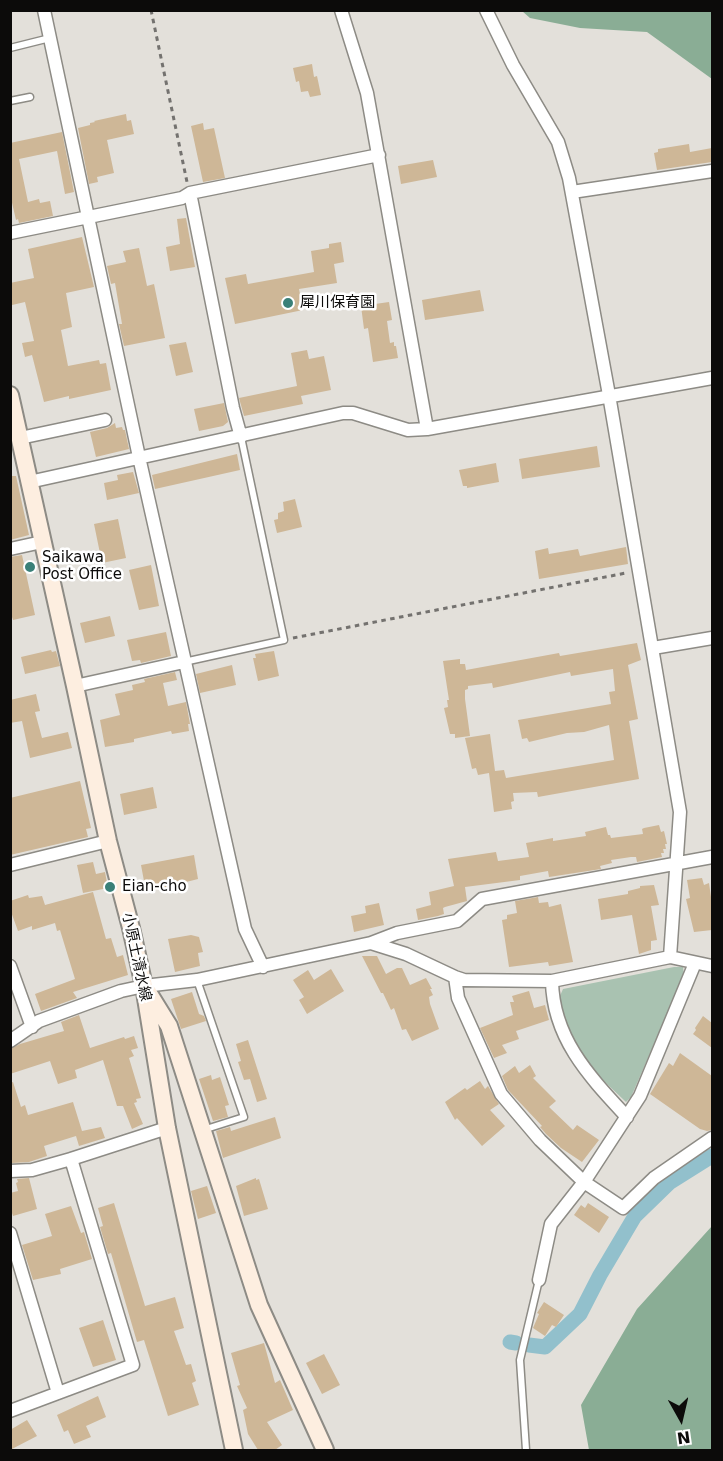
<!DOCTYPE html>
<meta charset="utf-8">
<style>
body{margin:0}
#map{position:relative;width:723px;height:1461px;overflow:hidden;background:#e3e0da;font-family:"DejaVu Sans",sans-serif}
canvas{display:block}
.frame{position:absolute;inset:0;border:12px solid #0c0b0a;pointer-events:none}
.north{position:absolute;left:651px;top:1389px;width:60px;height:60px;-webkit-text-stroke:4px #fff;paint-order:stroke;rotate:172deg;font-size:16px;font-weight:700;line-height:24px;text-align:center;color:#0c0b0a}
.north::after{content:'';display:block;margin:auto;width:21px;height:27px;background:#0c0b0a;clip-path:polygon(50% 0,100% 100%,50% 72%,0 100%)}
</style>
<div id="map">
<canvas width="723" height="1461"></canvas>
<div class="frame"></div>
<div class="north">N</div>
</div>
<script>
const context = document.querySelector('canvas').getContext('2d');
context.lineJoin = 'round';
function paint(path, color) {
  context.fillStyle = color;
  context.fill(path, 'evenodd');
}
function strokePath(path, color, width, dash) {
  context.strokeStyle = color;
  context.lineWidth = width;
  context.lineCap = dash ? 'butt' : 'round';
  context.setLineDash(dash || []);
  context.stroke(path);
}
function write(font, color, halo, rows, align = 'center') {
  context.font = font + ' "DejaVu Sans","Noto Sans JP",sans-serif';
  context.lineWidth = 5;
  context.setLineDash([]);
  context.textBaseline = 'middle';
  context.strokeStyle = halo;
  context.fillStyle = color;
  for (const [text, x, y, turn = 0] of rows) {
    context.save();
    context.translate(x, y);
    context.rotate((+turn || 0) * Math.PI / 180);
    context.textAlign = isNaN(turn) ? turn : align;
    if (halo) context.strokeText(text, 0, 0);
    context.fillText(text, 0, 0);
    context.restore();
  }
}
paint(new Path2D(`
 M674,967H683L684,975L631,1097L626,1102L589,1067L570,1035L559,998L563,989Z`), '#a9c2b1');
paint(new Path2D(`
 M522,11H712V79L647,32L580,28L530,18Z
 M712,1226V1450H589L581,1405L637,1309Z`), '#8aad95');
strokePath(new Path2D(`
 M510,1342L516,1343
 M529,1345L545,1347L580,1314L600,1275L635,1216L669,1183L712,1156`), '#92c0cc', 15);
paint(new Path2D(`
 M312,64L314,77L317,76L321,95L310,97L308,91L301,92L299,81L296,82L293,68Z
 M126,114L127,121L131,120L134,134L107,140L114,173L97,177L98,182L89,184L78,128L90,125V123L95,122L94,121Z
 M203,123L204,130L214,128L225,178L203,182L191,126Z
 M62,132L74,192L65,194L57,151L19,159L28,202L39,199L40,203L50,201L53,216L19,223L18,219L16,220L10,194V143Z
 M689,144L690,152L712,148V162L657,170L654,153L658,152V149Z
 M433,160L437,177L401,184L398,166Z
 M186,218L195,267L170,271L166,247L180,244L177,219Z
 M82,237L94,287L66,293L72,327L61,330L68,366L99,360L100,364L106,363L111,390L69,399V396L44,402L32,355L25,357L22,343L34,341L25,302L12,305L10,283L34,278L28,249Z
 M341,242L344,262L334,264L337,283L299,289L303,310L235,324L225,278L246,274L248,284L314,272L311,251L329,248V244Z
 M139,248L147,286L154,284L165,338L124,346L119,324H122L115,283L111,284L107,266L126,262L123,251Z
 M480,290L484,311L425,320L422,300Z
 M389,302L392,320L387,321L390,343L394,342V346H396L398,358L373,362L368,328L364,329L361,306Z
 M186,342L193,372L176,376L169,345Z
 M307,350L309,359L324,356L331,390L301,396L303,404L244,416L239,398L297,386L291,353Z
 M224,403L228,422L223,426L199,431L194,409Z
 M115,423L116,428L122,427L123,430H125L129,449L96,457L90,432L107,428Z
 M597,446L600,467L522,479L519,459Z
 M237,454L240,470L155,489L152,475Z
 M496,463L499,482L467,488V486H463L459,470Z
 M133,472L139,493L107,500L104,483L118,480L117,475Z
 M10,476H16L29,535L10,540Z
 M295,499L302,527L277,533L274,520L278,519V513L284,511L283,502Z
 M118,519L126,558L102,563L94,524Z
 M626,547L628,564L539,579L535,551L548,548L549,554L578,549L580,556Z
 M22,555L35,615L13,620L10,611V557Z
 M151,565L159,606L139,610L129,570Z
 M110,616L115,636L85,643L80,623Z
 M166,632L171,656L141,663L140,660L132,661L127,640Z
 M637,643L641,660L628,665L638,719L629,721L639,779L538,797L537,792L513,793L514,801L511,802L512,809L494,812L489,773L478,775L476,768L472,769L465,738L490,734L495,771L504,770L506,778L614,760L609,725L584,732L567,733L529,742L527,738L522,739L518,720L611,704L609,692L615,691L613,669L571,676L570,672L493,688L492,683L468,686V689L465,690V699L470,736L455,738V734H450L444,708L448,707L447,700H449L443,661L460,659V664H465L466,670L559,653L560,656Z
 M51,650L52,652L56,651L60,666L25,674L21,657Z
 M274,651L279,676L258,681L253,658H256L255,654Z
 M232,665L236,685L200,693L196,674Z
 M175,672L177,680L163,683L168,706L186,702L190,724H188L189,731L172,734L171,731L134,739V742L105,747L100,720L120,715L115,694L133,690L132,685L145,682L144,679Z
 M36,694L40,711L35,712L42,738L68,732L72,748L30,758L22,721L10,723V700Z
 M80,781L91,828L86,829L88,837L10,855V798Z
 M153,787L157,808L124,815L120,794Z
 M659,825L661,832L664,831L667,844H665L666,849H663L664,853H661L662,857L637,862L636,857H631L611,860L612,863L600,866L601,869L549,877L548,871L520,876V880L465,887L467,901L445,907L443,908L444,914L438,916L418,920L416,909L431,905L429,892L454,886L448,859L496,852L498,861L529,857L526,843L553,838V841L586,836L585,832L606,827L608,835H610L611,838L643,834L642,829L644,828Z
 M194,855L198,879L143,893L141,881H144L141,865Z
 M93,862L96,874L105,872L108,888L83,893L77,865Z
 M702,878L704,885L709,883L712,904V930L694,932L686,899L690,898L687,880Z
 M654,885L659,905L651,906L657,940L651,941V950L639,954L632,915L601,920L598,899L628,894V891L640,888V886Z
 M93,892L106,939L111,938L117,957L123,955L128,975L73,992L77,998L41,1011L35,994L75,979L60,930L57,931L55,923L32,930V926L18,931L10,909V901L28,895L29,898L42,896L45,905Z
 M538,897L539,903L548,902L549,907L561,904L573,962L549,966L548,962L509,967L502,920L507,919V915L517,913L515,901Z
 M379,903L384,925L354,932L351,916L366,913L365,906Z
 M191,935L199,937L203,952L198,953L200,966L175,972L168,939Z
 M362,956H377L386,974L397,968H402L410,985L426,978L432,989H430L433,995L429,997L430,1004L439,1029L412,1041L406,1029L402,1030L394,1008L391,1010L383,993H381Z
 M331,969L344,991L307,1014L299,1000L304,997L293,980L308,970L314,980Z
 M529,991L534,1008L545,1005L549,1020L516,1031L519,1039L502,1045L507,1053L494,1058L480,1028L513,1015L510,1002H514L512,996Z
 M192,992L199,1014L204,1016L206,1021L181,1029L171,999Z
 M79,1015L90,1048L124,1037L125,1039L134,1036L138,1048L131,1050L134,1056L129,1058L141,1098L136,1099L137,1102L134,1103L143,1124L132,1129L123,1106H117L103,1060L75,1070L77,1078L58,1084L50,1061L10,1074V1049L20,1044L64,1031L61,1022Z
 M703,1016L712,1023V1048L693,1034L696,1030L695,1028Z
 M248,1040L267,1099L257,1102L250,1079L244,1080L238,1062L241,1061L236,1044Z
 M680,1053L712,1076V1130L707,1131L700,1129L650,1094L669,1063L673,1066Z
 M530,1065L536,1076L533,1078L556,1101L549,1107L573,1130L577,1125L599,1140L582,1162L561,1148L546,1134L540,1127L542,1126L508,1090L502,1076L515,1066L519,1073Z
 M211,1075L212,1080L220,1077L229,1105L225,1106L228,1117L213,1121L199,1079Z
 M480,1081L485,1089L488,1086L499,1104L490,1110L505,1126L482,1146L457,1118L455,1120L445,1102L465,1088L467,1090Z
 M13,1082L21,1107L25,1105L28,1115L73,1102L82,1131L101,1127L105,1138L79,1146L76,1136L44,1146L47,1156L29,1162L12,1163L10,1083Z
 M275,1117L281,1138L223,1158L216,1131L230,1127L231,1131L234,1130Z
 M29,1178L37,1209L13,1216L10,1207V1193L18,1191L16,1183L18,1182L17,1179Z
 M256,1178V1180L259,1179L268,1209L244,1216L236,1186Z
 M207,1186L216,1213L198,1219L191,1191Z
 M114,1203L145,1306L175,1297L184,1328L174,1331L186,1365L191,1364L196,1381L192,1383L199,1405L168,1416L144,1340L137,1342L111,1253L108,1254L100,1227L103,1226L98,1208Z
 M588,1203L609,1217L599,1233L574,1215L581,1205L585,1208Z
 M71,1206L81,1233L84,1232L92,1259L60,1269L61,1274L33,1280L22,1245L52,1236L45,1214Z
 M544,1302L564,1315L556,1327L552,1325L545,1336L533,1328L539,1314L537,1313Z
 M103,1320L116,1360L93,1367L79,1328Z
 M264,1343L275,1383L280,1380L293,1410L267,1422L282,1445L275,1450H258L248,1434L243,1410L247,1408L237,1386L240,1385L231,1353Z
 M324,1354L340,1385L322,1394L306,1363Z
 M98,1396L106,1417L86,1426L91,1437L74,1444L68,1430L64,1432L57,1415Z
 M27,1420L37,1436L10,1450V1430Z`), '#ceb797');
const lane = new Path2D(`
 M10,48L50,38
 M10,101L30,97
 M184,662L284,640L241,437
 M197,980L244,1117L203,1130
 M526,1450L520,1360L539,1280`);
const street = new Path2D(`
 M44,10L139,457L245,929L263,967
 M341,10L367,93L427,429
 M486,10L513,65L558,142L569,178L609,395L680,812L670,957
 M572,192L712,171
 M190,193L233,408L241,437
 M10,233L182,198L190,193L379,155
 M20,438L105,420
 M29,482L343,413H353L408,430L427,429L712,378
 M10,549L42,542
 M653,648L712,638
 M75,686L184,662
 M10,865L108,841
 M371,943L406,954L455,977L464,980L552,981L670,957L712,966
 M10,966L32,1027
 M455,977L458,998L501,1094L540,1140L584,1182L623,1208L654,1178L712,1138
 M552,981C553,1039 590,1077 627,1117
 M10,1041L39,1021L121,991L144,986L197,980L371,943L397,933L457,921L482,899L712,857
 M10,1171L32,1170L71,1159
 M10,1233L58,1393
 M539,1280L551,1224L584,1182L640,1096L695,963
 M10,1411L133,1365L71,1159L167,1128`);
const secondary = new Path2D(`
 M10,395L75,686L108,841L131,928L144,986L167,1128L234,1450
 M148,992L169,1026L259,1305L325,1450`);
strokePath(lane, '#8d8b85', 9);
strokePath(street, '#8d8b85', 15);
strokePath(secondary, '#8d8b85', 20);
strokePath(new Path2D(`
 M151,10L187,182
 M293,638L626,573`), '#74726f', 3, [4.5, 4.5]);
strokePath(lane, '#fff', 6);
strokePath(street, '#fff', 12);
strokePath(secondary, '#fdeee0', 16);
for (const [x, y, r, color] of [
 [288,303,6,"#3a8078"],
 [30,567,6,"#3a8078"],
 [110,887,6,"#3a8078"]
]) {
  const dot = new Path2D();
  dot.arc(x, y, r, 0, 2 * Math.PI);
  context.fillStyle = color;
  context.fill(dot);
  strokePath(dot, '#fff', 2);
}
write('15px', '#0c0b0a', '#fff', [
 ["犀川保育園",300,303],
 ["Saikawa",42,558],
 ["Post Office",42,575],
 ["Eian-cho",122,887]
], 'left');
write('15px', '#0c0b0a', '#fff', [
 ["小原土清水線",136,957,78]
]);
</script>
